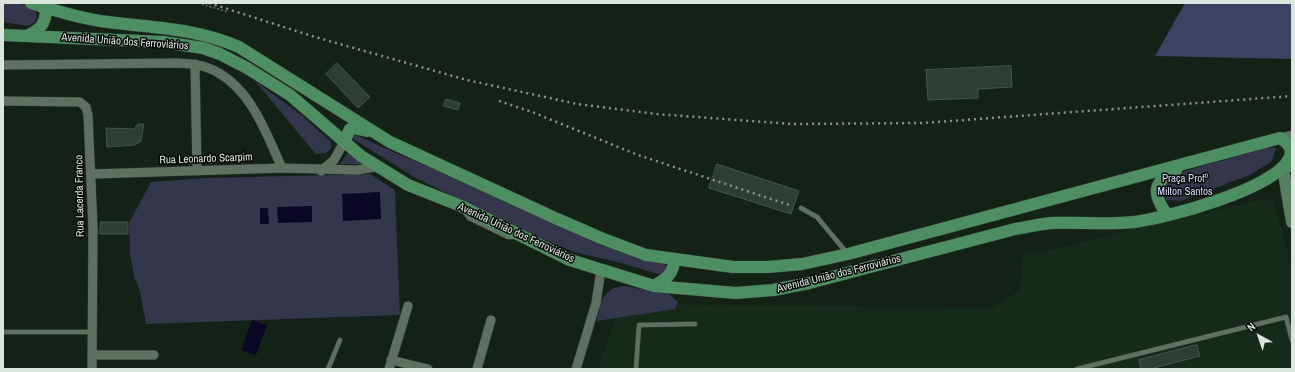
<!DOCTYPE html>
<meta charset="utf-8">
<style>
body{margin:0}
#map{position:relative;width:1295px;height:372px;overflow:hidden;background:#132117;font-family:"Archivo Narrow",sans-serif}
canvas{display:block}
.frame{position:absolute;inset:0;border:4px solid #dbe5dd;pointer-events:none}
.north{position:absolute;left:1239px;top:316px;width:40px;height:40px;-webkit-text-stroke:3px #040905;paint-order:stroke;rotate:320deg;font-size:11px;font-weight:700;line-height:16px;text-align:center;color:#dbe5dd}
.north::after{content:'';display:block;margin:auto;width:14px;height:18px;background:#dbe5dd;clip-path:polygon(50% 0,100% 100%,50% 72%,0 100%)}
</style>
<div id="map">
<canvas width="1295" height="372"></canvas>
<div class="frame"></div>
<div class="north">N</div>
</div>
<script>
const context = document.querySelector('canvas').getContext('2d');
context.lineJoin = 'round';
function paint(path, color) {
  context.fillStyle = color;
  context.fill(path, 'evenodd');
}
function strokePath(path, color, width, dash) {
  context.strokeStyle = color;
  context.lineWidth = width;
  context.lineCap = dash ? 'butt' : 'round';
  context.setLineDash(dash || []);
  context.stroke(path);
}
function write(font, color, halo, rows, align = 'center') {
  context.font = font + ' "Archivo Narrow",sans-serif';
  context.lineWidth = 3;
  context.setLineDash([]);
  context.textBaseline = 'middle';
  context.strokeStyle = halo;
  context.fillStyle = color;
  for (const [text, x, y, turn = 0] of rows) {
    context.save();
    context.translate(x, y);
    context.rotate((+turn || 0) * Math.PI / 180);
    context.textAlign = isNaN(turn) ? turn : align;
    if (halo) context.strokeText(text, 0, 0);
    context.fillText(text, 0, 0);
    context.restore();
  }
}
paint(new Path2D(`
 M1260,200L1274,201L1292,269V369H598L620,304L994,308L1020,290L1023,253H1042L1150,224Z`), '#162a1c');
paint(new Path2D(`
 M3,3H18L34,9L37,17L35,22L28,26L3,22Z
 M255,81L300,114L331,142V148L326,153L316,154Z
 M353,135H356L400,155L664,263L667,269L664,273L658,274L622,263L574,252L521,230L416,178L353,139Z
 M1265,148H1276L1272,161L1252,174L1181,201L1166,200L1163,190L1167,179L1182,172Z
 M349,151L365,164H340Z
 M370,174L395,190L400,315L146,324L140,292L134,276L130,254L129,223L151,182L206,178Z
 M624,286L669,294L678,302L675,309L597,321C601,302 602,288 624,286Z`), '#34364c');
paint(new Path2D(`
 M1185,3H1292V59L1155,56Z`), '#3f4162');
paint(new Path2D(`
 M380,192L381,219L343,221L342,194Z
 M312,206V222L278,223L277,207Z
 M260,208H268L269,224H260Z
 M252,320L267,325L256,355L241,350Z`), '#090723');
const building = new Path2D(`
 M337,63L370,97L358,108L326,74Z
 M1011,66L1012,87L978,89V98L928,100L926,70Z
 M446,99L460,103L458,110L444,106Z
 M138,124H144L141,141L135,145L107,147L106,128L134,129Z
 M717,164L799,191L791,214L709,188Z
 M101,222H128V234H100Z
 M1197,345L1200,356L1150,369H1141L1139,360Z`);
paint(building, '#2f3e33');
strokePath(building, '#46564a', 1);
const service = new Path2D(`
 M801,208L817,217L847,253
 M464,211L469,218L508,237H515
 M3,332H93
 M328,369L340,340
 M636,369L639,325L695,324
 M1077,369L1286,317L1292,340`);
const minor = new Path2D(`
 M195,64L197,171
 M3,65L178,63C192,64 205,65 217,72C252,91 267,135 282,168
 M3,101L80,102L86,107L88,115L93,228L92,369
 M1280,138L1292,135
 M321,171L334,160L344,142
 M92,174L282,168L357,170L375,167
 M93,355H154
 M391,360L428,369
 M389,369L408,306
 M477,369L491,320
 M576,369L596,303L601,270`);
const secondary = new Path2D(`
 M1292,165L1283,168L1292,222`);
const primary = new Path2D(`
 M3,35L163,42L203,48L220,54L247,68L290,95L361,156L408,185L461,206L570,260L654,286L736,293L773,290L809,283L1015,229C1027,227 1040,224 1051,223C1079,222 1106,225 1134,222C1167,218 1274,189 1289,159C1294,149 1288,143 1280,138L848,254L802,264L768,267H733L646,255L601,238L555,218L390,142L239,47C196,28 154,28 108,22C82,19 56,11 31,3
 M26,36C41,30 46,23 46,8
 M344,142L350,129L354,128L367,131
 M1167,215C1152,193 1152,183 1176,170
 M654,286C666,279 674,274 674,259`);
strokePath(service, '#313b33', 5.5);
strokePath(minor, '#313b33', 10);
strokePath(secondary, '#313b33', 13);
strokePath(primary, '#313b33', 13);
strokePath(new Path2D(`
 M198,3L228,12`), '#67736a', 1.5, [2, 2]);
strokePath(service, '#5f7063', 4.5);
strokePath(minor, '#5f7063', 9);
strokePath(secondary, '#567f63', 12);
strokePath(primary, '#4d8e63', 12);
strokePath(new Path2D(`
 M209,3L315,37L467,80L577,104L656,114L792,124L923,123L1292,96
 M499,101L532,112L638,155L789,205`), '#88948b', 2.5, [2, 4]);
write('11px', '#dbe5dd', '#040905', [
 ["Avenida União dos Ferroviários",125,42,4],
 ["Rua Leonardo Scarpim",206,159,-2],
 ["Rua Lacerda Franco",80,196,-91],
 ["Avenida União dos Ferroviários",516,233,25],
 ["Avenida União dos Ferroviários",839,274,-14]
]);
write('11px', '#d4d9fe', '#040905', [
 ["Praça Profº",1185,179],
 ["Milton Santos",1185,192]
]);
</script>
